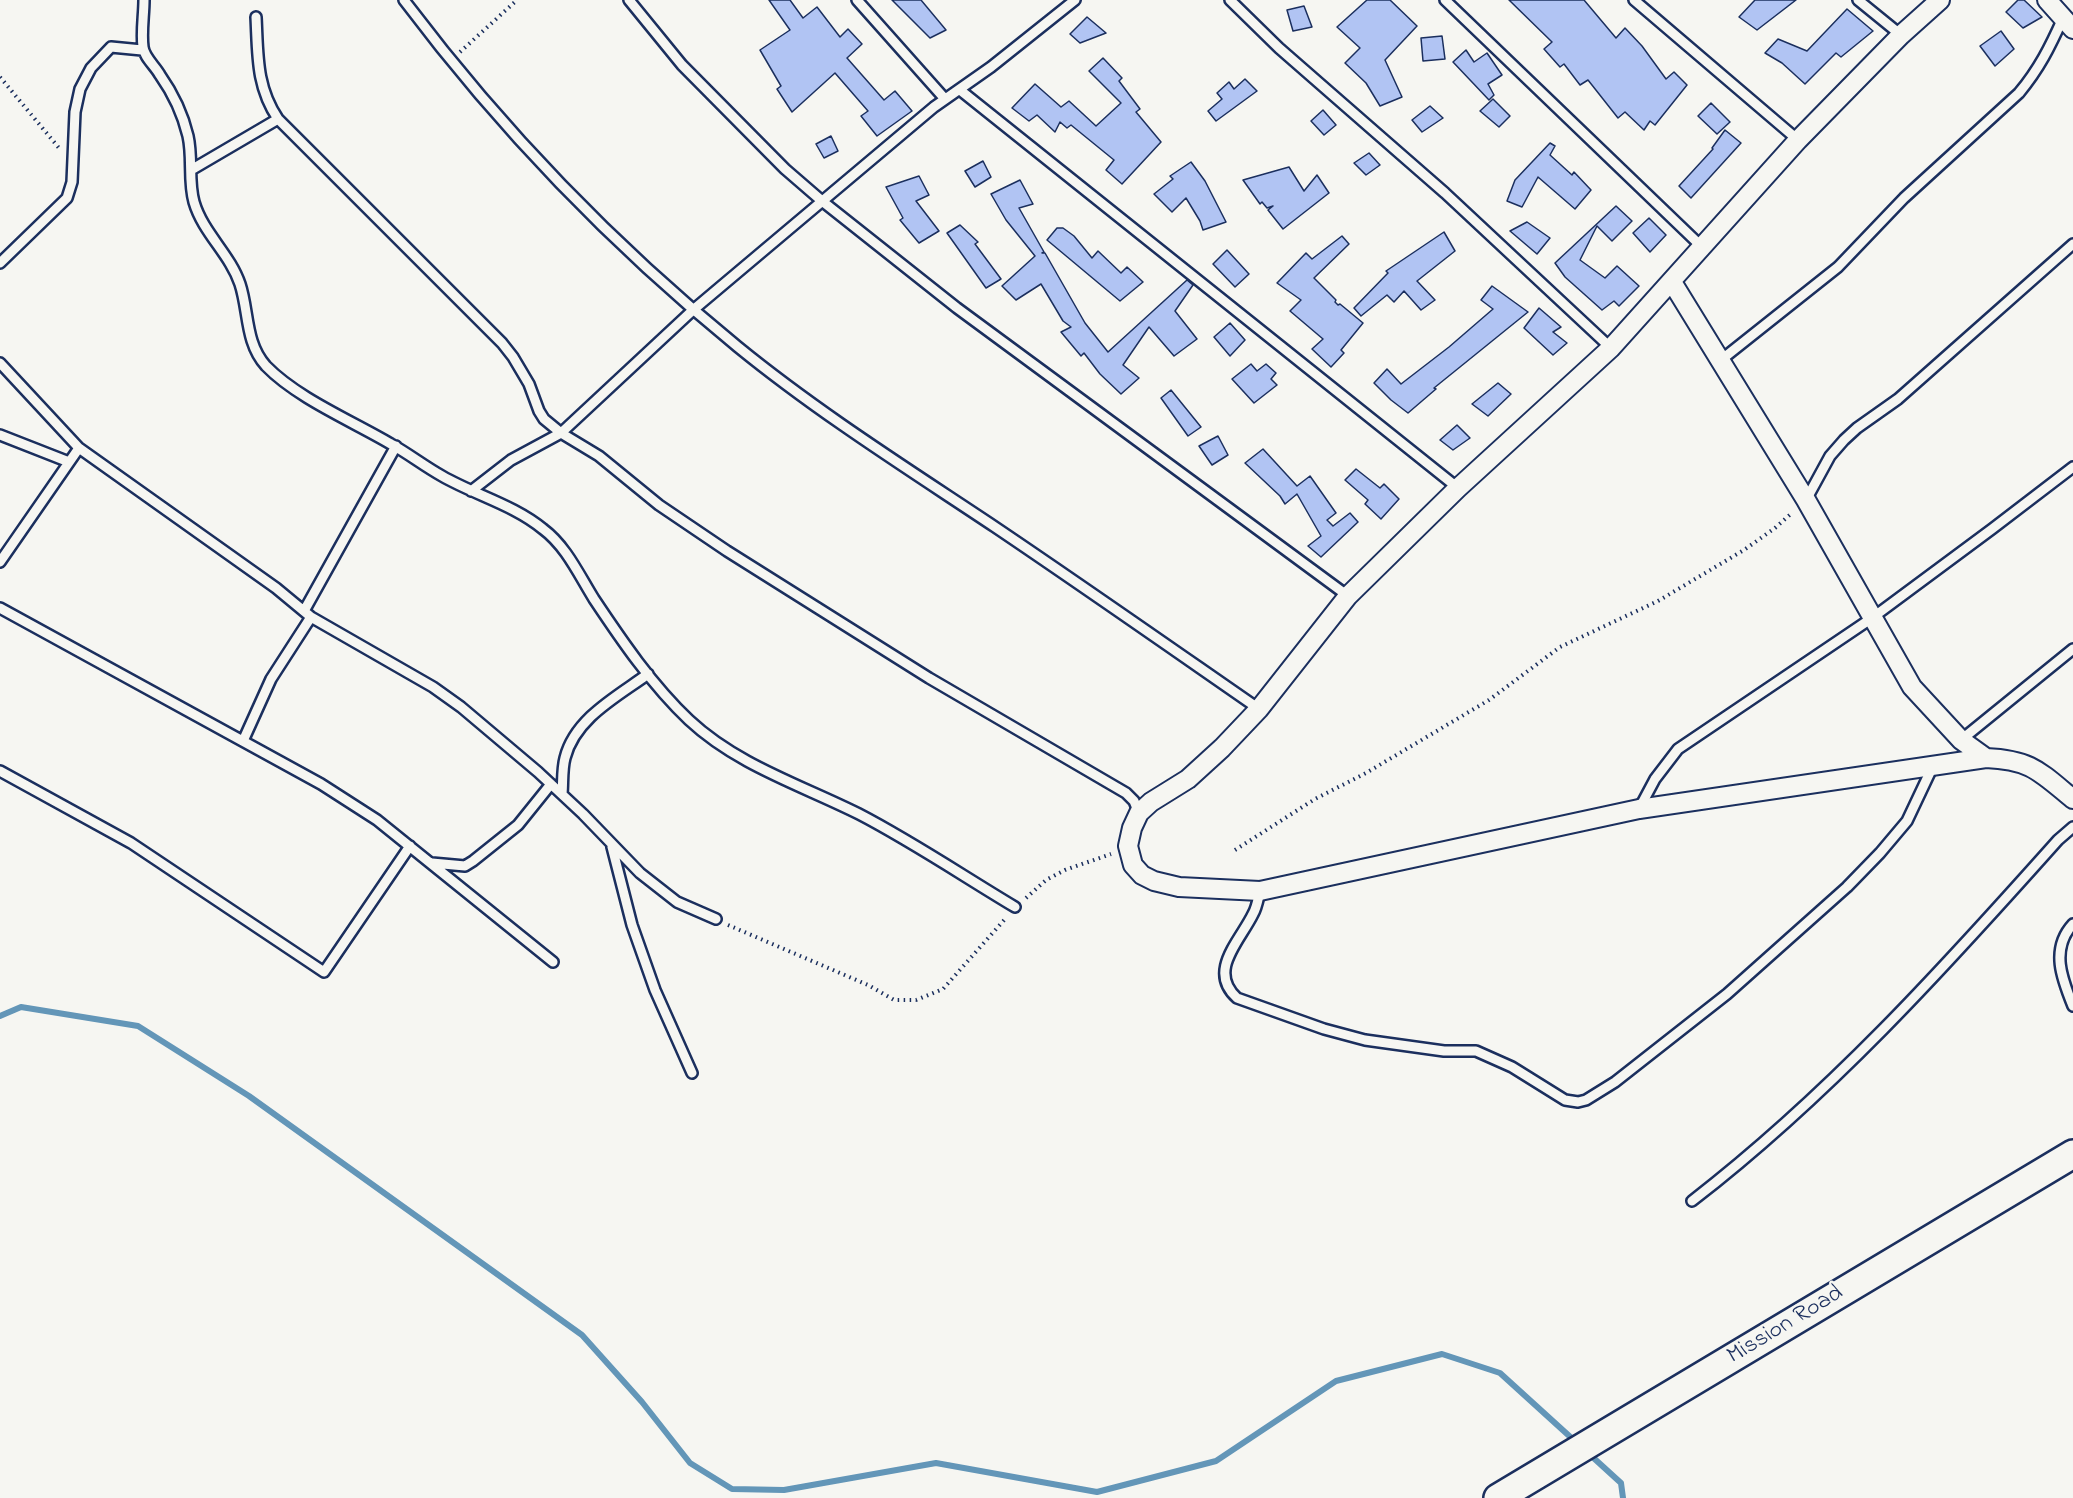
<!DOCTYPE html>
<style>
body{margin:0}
canvas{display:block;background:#f6f6f2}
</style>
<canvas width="2073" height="1498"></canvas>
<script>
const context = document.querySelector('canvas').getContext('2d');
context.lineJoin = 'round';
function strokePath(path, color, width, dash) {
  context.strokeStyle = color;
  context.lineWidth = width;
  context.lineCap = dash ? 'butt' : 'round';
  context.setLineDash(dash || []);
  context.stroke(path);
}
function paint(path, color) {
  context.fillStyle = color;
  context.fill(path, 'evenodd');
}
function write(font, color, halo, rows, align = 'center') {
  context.font = font + ' "Indie Flower",sans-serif';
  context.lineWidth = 4.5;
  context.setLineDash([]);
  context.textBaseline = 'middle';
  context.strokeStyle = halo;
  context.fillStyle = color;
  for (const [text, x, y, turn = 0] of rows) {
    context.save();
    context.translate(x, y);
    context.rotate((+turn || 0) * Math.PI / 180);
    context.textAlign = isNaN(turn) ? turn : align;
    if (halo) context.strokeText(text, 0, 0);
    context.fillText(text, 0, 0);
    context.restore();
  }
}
strokePath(new Path2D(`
 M0,1016L21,1007L138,1026L249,1096L582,1335L642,1402L690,1463L732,1489L784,1490L936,1463L1097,1492L1216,1461L1336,1381L1442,1354L1500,1373L1577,1443
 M1587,1452L1621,1483L1623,1498`), '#6396b8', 6);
const building = new Path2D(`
 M769,0H790L803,18L817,7L840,37L848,29L862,44L847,58L884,100L895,91L912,111L877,136L861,116L868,111L835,73L792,112L777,89L781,86L760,50L790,30Z
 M892,0H921L946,30L930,38Z
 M1367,0H1390L1417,26L1385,60L1402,97L1380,106L1366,83L1345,63L1360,48L1337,27Z
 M1509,0H1584L1616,38L1625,28L1642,46L1666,79L1674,72L1687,85L1655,125L1650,121L1644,130L1625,112L1618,118L1588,80L1580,85L1564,64L1560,67L1544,49L1552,42Z
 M1755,0H1796L1757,30L1739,17Z
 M2018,0H2024L2042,17L2023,28L2006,12Z
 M1304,6L1312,27L1293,31L1287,10Z
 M1847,9L1873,31L1841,57L1836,53L1805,84L1782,63L1765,53L1778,39L1807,51Z
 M1087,17L1106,33L1080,43L1070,34Z
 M2001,31L2014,49L1995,66L1980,46Z
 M1442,36L1445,59L1423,61L1421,38Z
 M1466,50L1474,62L1487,53L1502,75L1488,84L1494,95L1489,100L1453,62Z
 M1103,58L1122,78L1119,81L1140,109L1136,112L1161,142L1122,184L1106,170L1114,160L1071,125L1067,128L1060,122L1055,132L1037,115L1029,121L1012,108L1035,84L1061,107L1069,101L1096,126L1121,103L1089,71Z
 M1245,79L1257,91L1216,121L1208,111L1222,99L1217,93L1229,82L1234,89Z
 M1493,99L1510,116L1499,127L1480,111Z
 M1711,103L1730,122L1717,134L1698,116Z
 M1430,106L1443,118L1422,132L1412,120Z
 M1323,110L1336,125L1324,135L1311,121Z
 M1725,130L1741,143L1691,198L1679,186L1713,149L1712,148Z
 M831,136L838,151L824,158L816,144Z
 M1550,143L1555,146L1550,155L1572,175L1574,172L1591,190L1575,209L1538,177L1522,207L1507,201L1515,180Z
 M1369,153L1380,165L1366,175L1354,163Z
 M983,161L991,177L975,187L965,171Z
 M1191,162L1205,181L1226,222L1203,230L1200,221L1186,198L1172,212L1154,194L1173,179L1170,176Z
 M1289,167L1304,191L1317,175L1329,193L1283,229L1268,210L1273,206L1267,208L1262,202L1260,204L1243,180Z
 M919,176L929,195L916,201L939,231L919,243L900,220L903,218L886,187Z
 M1020,180L1033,204L1019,208L1044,252L1042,253H1045L1085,323L1108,352L1187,280L1193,285L1175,311L1197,339L1174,356L1149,327L1123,365L1139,378L1121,394L1100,374L1084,353L1081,356L1061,332L1071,327L1063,321L1041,284L1016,300L1002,286L1035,256L1006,220L991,194Z
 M1616,206L1632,221L1612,241L1597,226L1580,260L1605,278L1617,266L1639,286L1619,306L1614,301L1602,310L1565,277L1555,263Z
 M1649,218L1666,235L1650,252L1633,233Z
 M1527,222L1550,238L1537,254L1510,231Z
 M960,225L978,242L975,244L1001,279L986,288L947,233Z
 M1057,228H1063L1074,236L1092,258L1098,251L1121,273L1127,267L1143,282L1120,301L1047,240Z
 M1444,232L1455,251L1417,281L1435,300L1421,310L1404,291L1394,302L1387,295L1361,316L1354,308L1388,273L1386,271Z
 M1342,236L1349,244L1314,278L1336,300L1335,302L1338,305L1340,304L1363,323L1341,350L1344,353L1331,367L1312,349L1323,339L1290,311L1301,300L1277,283L1306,253L1312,259Z
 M1227,250L1249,274L1235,287L1213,264Z
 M1492,286L1528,312L1434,388L1436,389L1408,413L1391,400L1374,383L1387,369L1401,384L1449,347L1493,309L1481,300Z
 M1539,308L1561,327L1553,332L1567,343L1553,355L1524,328Z
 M1230,323L1245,340L1230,356L1214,337Z
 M1251,364L1257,371L1266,364L1276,373L1271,379L1277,385L1254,403L1232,379Z
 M1498,383L1511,394L1488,416L1472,404Z
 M1171,390L1201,427L1188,436L1161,398Z
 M1457,425L1470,438L1453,450L1440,440Z
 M1218,436L1228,455L1212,465L1199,446Z
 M1263,449L1297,486L1310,476L1336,513L1327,520L1333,526L1350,513L1358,522L1321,557L1308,546L1321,536L1297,494L1285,504L1280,496L1245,463Z
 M1356,469L1380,488L1384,484L1399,499L1381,519L1365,504L1368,500L1345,480Z`);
paint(building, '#b1c4f3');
strokePath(building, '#1b2f5e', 1.5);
const lane = new Path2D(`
 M144,0C144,15 141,32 143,47C144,57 155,66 160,75C172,92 183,115 188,136C193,158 188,181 194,202C203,233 230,254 240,284C249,311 245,343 266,366C297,398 352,421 391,444C409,454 424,466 442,476C475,495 514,505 543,529C566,546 579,575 594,599C622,641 652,685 689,720C737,765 801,785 859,814C913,842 963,876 1015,907
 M404,0C501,129 613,245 738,347C819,413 908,469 995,527C1084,587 1171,648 1259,709
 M629,0L682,65L785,169L822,201L957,308L1348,596
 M857,0L945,99
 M1230,0L1279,48L1445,193L1611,348
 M1445,0L1701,246
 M1634,0L1798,140
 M1858,0L1901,35
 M256,17C258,55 256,86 278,119L502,343L513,357L529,384L539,411L544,419L561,433L599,456L659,505L727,551L929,678L1126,793L1134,801L1139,813
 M960,90L1458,488
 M191,170L278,119
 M0,263L67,198L72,182L75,112L80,89L91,68L111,47L142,50
 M1721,360L1838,267L1904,198L2019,93C2039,69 2050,47 2063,18
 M0,363L79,448
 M0,435L69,462
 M471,491L511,460L561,433L693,310L934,107L991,67L1075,0
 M1806,500L1830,456L1844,440L1857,428L1898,399L2073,244
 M0,562L79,448L276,588L311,617L433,687L461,707L538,772L583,814L640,873L677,902L716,919
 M0,608L321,784L377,820L553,962
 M304,611L396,446
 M1961,740L2073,649
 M243,741L271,679L311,617
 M0,771L131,843L324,972L410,846
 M562,794C563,782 562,769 565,758C575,718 618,696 648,674
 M1639,809L1655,779L1678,749L1872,618L1992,529L2073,467
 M612,847L632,925L655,990L692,1073
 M432,863L465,866L473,861L518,825L551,784
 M1260,891C1258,899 1257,907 1253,914C1240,941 1207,971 1237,998L1324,1029L1365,1040L1444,1051H1476L1512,1067L1565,1100L1578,1102L1586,1100L1615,1082L1727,994L1847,887L1880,853L1907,821L1933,766
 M2073,924C2050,949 2062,979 2073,1006
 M1692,1201C1828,1096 1943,969 2058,840L2073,827`);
const street = new Path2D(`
 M1940,0L1901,35L1798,140L1611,348L1458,488L1348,596L1259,709L1222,748L1188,779L1151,802L1139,813L1132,828L1128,846L1133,865L1142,875L1154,881L1179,887L1260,891L1639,809L1986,758C2031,760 2039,771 2073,799
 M2047,0L2073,29
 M1672,282L1806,500L1912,687L1961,740L1986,758`);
const secondary = new Path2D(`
 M1498,1498L2073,1154`);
strokePath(lane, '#1b2f5e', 14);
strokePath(street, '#1b2f5e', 22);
strokePath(secondary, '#1b2f5e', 32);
strokePath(new Path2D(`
 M460,52L517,0
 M0,77L59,148
 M1235,850L1315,799L1366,773L1489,700L1560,647L1658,601L1744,550L1775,528L1792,513
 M1026,898L1046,880L1065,870L1111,854
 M728,925L868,985L894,1000H916L943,989L1006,918`), '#1b2f5e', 4, [1.5, 4.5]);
strokePath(lane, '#f6f6f2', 9);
strokePath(street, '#f6f6f2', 18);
strokePath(secondary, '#f6f6f2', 27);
write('24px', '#1b2f5e', '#f6f6f2', [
 ["Mission Road",1786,1326,-31]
]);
</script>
